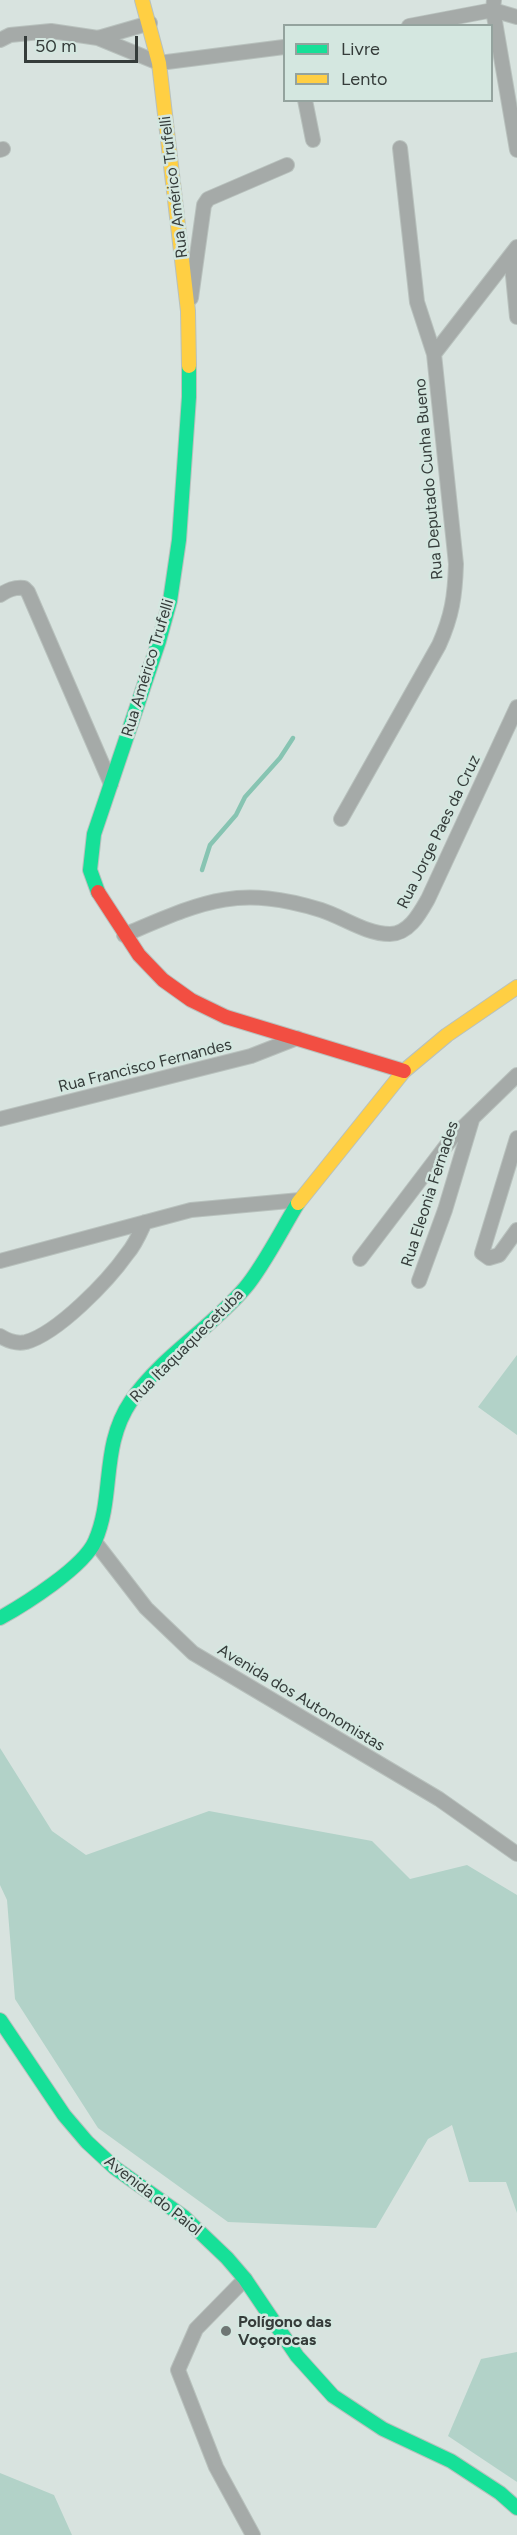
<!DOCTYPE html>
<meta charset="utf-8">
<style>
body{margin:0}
#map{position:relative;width:517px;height:2535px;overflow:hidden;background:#d8e3df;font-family:Figtree,sans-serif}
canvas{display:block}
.legend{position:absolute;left:283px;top:24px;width:210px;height:78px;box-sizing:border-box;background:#d4e7e0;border:2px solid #94a39e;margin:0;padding:8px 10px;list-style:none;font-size:18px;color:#353c3a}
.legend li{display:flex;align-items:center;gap:12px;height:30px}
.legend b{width:30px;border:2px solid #94a39e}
.scale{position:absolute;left:24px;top:36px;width:114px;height:27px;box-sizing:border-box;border:3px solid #353c3a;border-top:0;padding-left:8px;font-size:18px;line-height:21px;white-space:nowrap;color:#353c3a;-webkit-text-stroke:4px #d4e7e0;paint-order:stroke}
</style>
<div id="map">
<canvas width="517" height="2535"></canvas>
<ul class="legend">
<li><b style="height:8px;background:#16e098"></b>Livre</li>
<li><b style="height:8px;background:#ffcf43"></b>Lento</li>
</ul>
<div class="scale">50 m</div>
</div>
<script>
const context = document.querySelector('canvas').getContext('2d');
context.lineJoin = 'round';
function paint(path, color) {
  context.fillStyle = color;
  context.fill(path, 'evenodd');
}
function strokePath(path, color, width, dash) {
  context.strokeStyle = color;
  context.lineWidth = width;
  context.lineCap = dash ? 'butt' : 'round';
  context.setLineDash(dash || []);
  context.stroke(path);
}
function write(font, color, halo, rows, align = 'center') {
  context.font = font + ' Figtree,sans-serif';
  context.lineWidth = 5;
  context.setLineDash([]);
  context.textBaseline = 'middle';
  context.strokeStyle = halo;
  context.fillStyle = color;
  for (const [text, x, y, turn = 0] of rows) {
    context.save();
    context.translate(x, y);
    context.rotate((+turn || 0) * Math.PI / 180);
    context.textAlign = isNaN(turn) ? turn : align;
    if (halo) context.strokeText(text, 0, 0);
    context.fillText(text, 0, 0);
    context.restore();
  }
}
paint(new Path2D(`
 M517,1355V1435L478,1407Z
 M0,1748L52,1831L86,1855L209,1811L372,1841L410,1879L467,1865L517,1895V2213L506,2182H469L452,2125L428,2139L376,2228L228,2222L98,2128L15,1999L7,1900L0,1885Z
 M517,2352V2482L448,2436L481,2359Z
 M0,2473L54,2495L72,2535H0Z`), '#b2d2c8');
strokePath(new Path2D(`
 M202,870L210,845L236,815L245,797L280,758L293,738`), '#87c4b2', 4.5);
const street = new Path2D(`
 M494,0L493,10L517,150
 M409,26L493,10L517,17
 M98,38L150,23
 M0,40L10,35L51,31L98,38L159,63L284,47
 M305,100L313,140
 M0,150L3,149
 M511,255L517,317
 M191,298L204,205L208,199L287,165
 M434,354L517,247
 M0,595C8,590 14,587 24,588L28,592L111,784
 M341,819L439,645C452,616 455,596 456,564L434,354L417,302L400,148
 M124,935C202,902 236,884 321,910C343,917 366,934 390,934C409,934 420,913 428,899L517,707
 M0,1119L251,1056L297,1038
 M517,1138L482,1253L489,1258L499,1255L517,1230
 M360,1259L452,1138L517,1075
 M0,1261L191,1210L300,1200
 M419,1281L445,1210L472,1120
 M0,1336C8,1341 17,1344 26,1342C58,1333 108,1281 127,1254C135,1245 140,1233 145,1222
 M95,1542L146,1608L193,1653L439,1799L517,1854
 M245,2279L196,2329L178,2370L216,2467L253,2535`);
const fast = new Path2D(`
 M98,892L90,870L94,834L159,641L170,601L179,540L189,397V366
 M0,1618C25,1604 84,1567 95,1541C115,1495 100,1447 131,1401C161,1357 210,1329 245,1288C263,1267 282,1229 298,1203
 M0,2020L64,2115L87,2142L115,2168L184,2217L227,2258L245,2279L297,2356L333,2396L383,2429L451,2461L500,2493L517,2508`);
const slow = new Path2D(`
 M142,0L159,63L188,311L189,366
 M298,1203L404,1071L447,1035L517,987`);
const jam = new Path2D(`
 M98,892L139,955L163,980L191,1000L226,1017L404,1071`);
strokePath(street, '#b8c1bd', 16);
strokePath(fast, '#b8c1bd', 16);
strokePath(slow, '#b8c1bd', 16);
strokePath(jam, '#b8c1bd', 16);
strokePath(street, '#a5aaa8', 14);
strokePath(fast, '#16e098', 14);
strokePath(slow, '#ffcf43', 14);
strokePath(jam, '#f24e42', 14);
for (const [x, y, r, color] of [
 [226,2331,6,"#6e7674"]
]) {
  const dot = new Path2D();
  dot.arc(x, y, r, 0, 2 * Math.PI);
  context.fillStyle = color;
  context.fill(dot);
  strokePath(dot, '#d4e7e0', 2);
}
write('16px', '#353c3a', '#d4e7e0', [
 ["Rua Américo Trufelli",174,187,-97],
 ["Rua Deputado Cunha Bueno",429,479,-95],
 ["Rua Américo Trufelli",148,668,-73],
 ["Rua Jorge Paes da Cruz",439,832,-64],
 ["Rua Francisco Fernandes",145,1066,-14],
 ["Rua Eleonia Fernades",430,1194,-72],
 ["Rua Itaquaquecetuba",187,1346,-45],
 ["Avenida dos Autonomistas",301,1698,31],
 ["Avenida do Paiol",153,2196,38]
]);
write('bold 16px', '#353c3a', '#d4e7e0', [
 ["Polígono das",238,2322],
 ["Voçorocas",238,2340]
], 'left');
</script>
